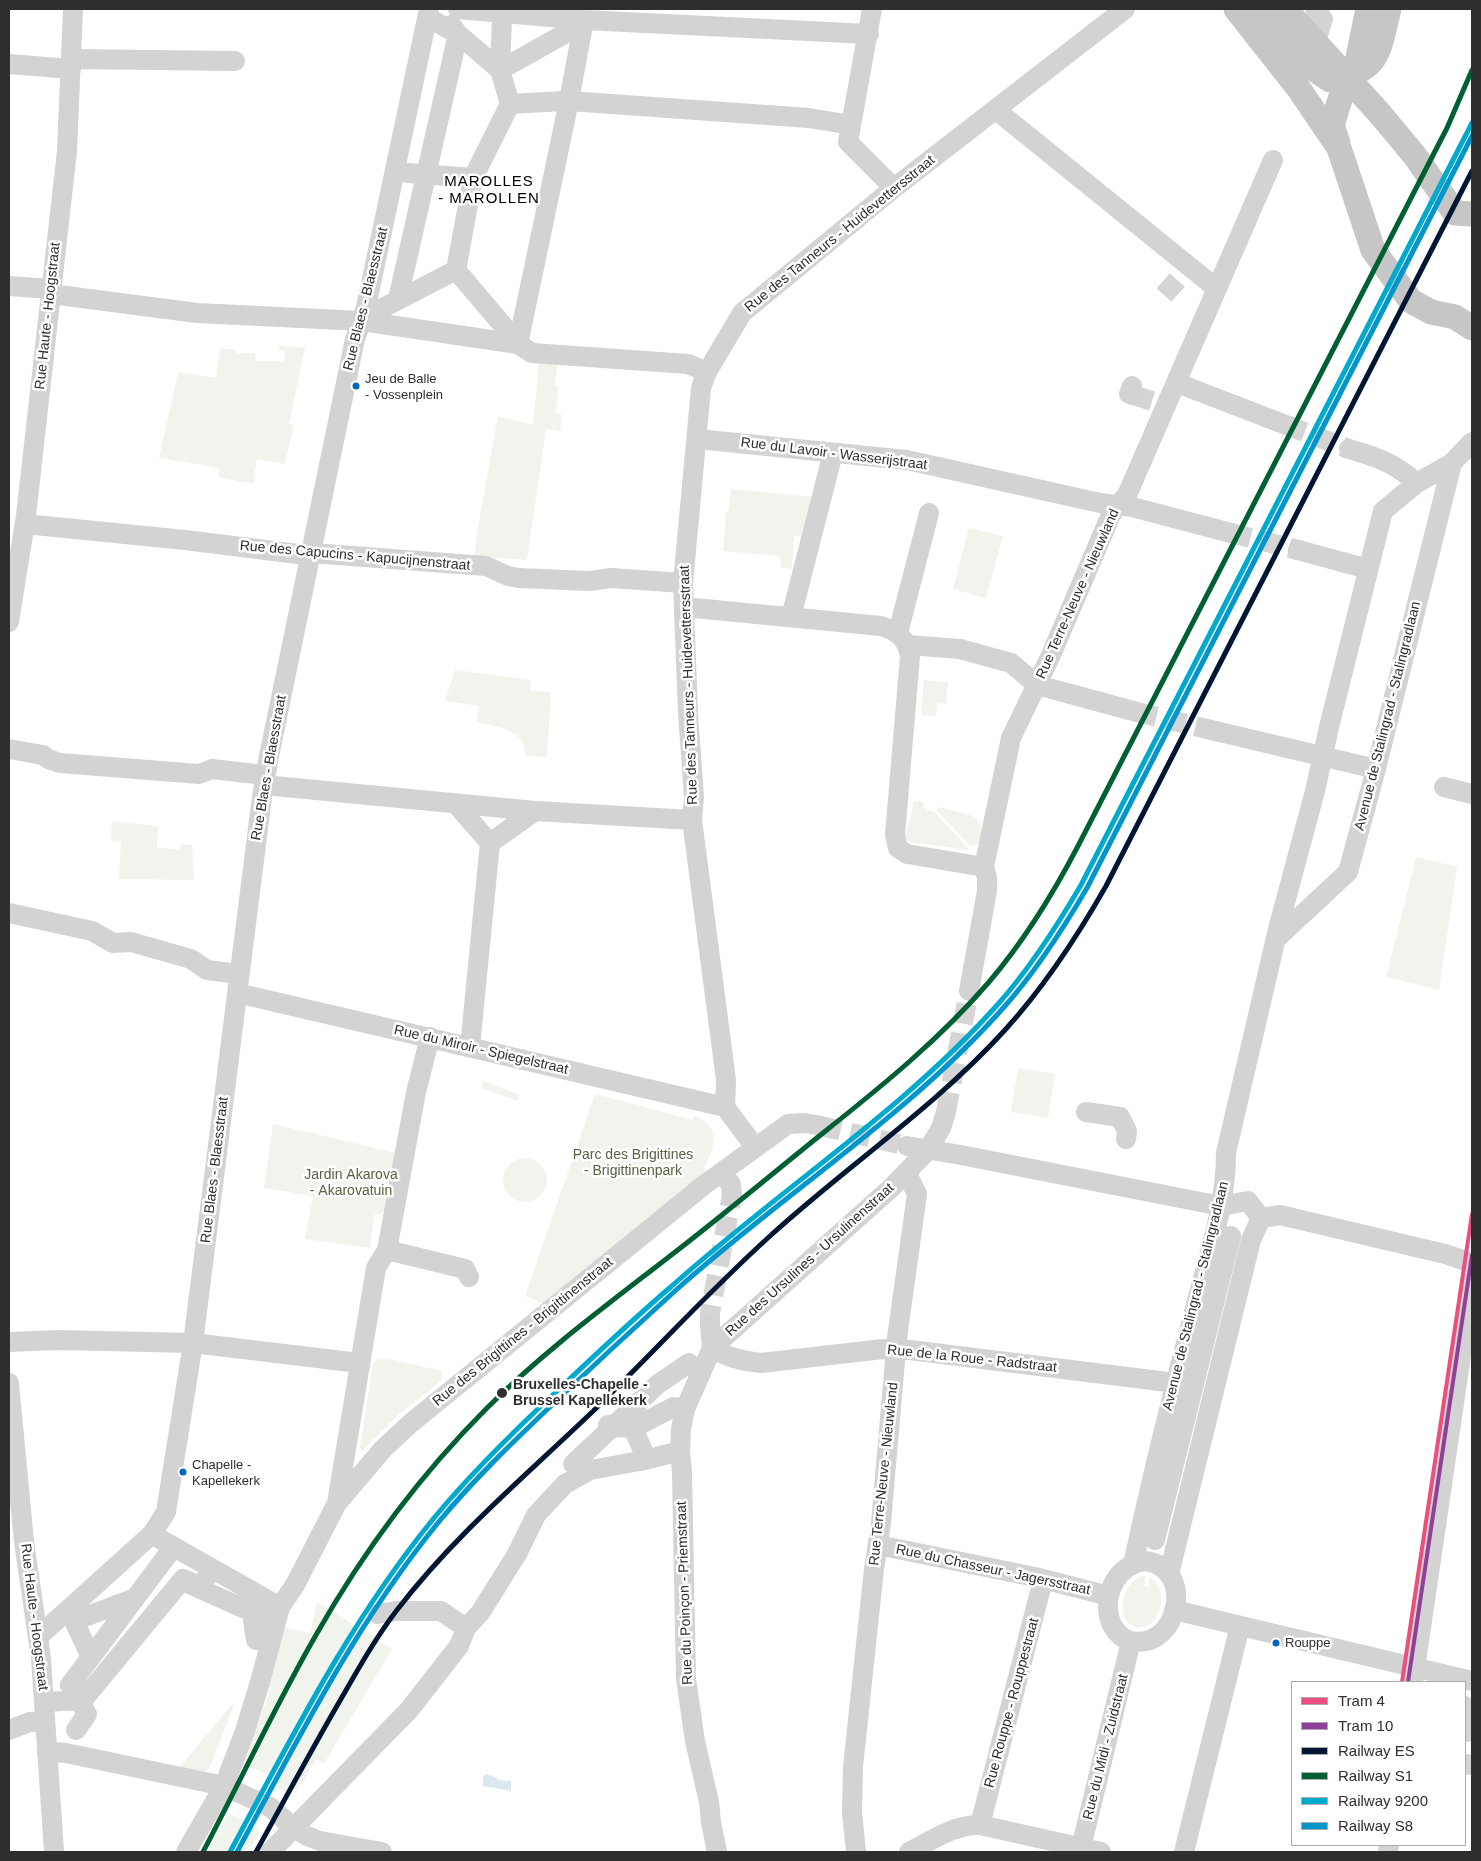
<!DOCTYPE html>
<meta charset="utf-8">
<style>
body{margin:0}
#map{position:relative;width:1481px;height:1861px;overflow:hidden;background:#fff;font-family:Arial,sans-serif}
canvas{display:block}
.frame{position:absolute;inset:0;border:10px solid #2e2e2e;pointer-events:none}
.legend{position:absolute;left:1291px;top:1681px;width:175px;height:165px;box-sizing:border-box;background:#fff;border:1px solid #ababab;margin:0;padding:6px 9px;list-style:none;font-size:15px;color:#2e2e2e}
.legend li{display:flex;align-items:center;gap:10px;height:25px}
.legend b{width:25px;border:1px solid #ababab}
</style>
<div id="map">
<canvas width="1481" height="1861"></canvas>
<div class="frame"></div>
<ul class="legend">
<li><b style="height:6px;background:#ea4f80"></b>Tram 4</li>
<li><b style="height:6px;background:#8f4199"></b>Tram 10</li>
<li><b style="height:6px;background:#011633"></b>Railway ES</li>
<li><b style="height:6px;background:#005f33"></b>Railway S1</li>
<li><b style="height:6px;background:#00a9ce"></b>Railway 9200</li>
<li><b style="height:6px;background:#0096cb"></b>Railway S8</li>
</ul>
</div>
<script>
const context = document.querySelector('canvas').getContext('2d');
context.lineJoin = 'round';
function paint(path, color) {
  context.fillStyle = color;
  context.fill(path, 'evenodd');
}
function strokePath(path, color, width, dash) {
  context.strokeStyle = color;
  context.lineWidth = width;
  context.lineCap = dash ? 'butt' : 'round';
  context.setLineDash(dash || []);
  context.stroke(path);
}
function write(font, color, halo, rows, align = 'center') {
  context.font = font + ' Arial,sans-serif';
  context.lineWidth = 5;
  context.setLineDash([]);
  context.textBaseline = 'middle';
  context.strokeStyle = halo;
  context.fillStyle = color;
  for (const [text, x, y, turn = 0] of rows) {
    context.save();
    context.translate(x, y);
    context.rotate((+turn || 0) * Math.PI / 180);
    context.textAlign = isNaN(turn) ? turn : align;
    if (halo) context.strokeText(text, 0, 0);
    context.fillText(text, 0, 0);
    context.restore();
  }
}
paint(new Path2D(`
 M279,345L305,348L289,424L294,425L285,464L257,459L253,484L218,477L220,468L159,458L178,372L216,378L220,349H235L236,353H255L256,361H284L285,351L279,350Z
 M539,362L557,364L555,386L559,387L555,413L562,415L560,431L546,429L527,560L475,556L476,538L498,416L533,425Z
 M731,489L815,497L807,537L794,536L792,569L780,568L781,556L723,551L726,512H728Z
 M969,528L1003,536L986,598L953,589Z
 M455,670L531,680L530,690L551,693L547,757L525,755C526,729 497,727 477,722L479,706L445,701Z
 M924,680L948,682L946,704L937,703L936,716L921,715Z
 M917,801L923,802L924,807L927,811H934L966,846L968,849L967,850L911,842L907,840L906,833L914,802Z
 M939,807L973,816C985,823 981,833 979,844L970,846L936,810Z
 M112,821L158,826L157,848L180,849L181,844L192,845L194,880L119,879L121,842L111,841Z
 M1416,857L1457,867L1439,990L1386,977Z
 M1018,1068L1055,1074L1048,1118L1011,1112Z
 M483,1081L520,1095L517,1101L481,1088Z
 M595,1094L693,1120L694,1116C721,1125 716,1147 704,1167L707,1172L547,1305L525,1296Z
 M273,1124L396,1153L386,1212L374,1215L370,1248L305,1239L313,1196L264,1188Z
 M503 1180a22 22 0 1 1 44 0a22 22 0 1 1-44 0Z
 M378,1359H388L442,1371L441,1381L398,1415L362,1451L360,1448L373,1364Z
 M1142,1576H1146L1144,1586L1148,1587L1150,1577C1170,1589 1161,1630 1138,1627C1113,1624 1121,1582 1142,1576Z
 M317,1602L392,1649L324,1764L316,1759C309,1771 296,1803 277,1787C274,1784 274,1779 271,1777C267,1773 245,1766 238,1763L253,1726L257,1727L271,1687L267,1685L281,1627L310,1633Z
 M232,1704L234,1705L209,1769L204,1772L180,1767Z
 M229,1814L257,1826C263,1838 252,1844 244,1852H206Z`), '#f1f3ed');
paint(new Path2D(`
 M486,1774L496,1777L498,1780L511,1781V1791L483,1786V1777Z`), '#dbe9ee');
strokePath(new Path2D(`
 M1164,295L1180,277
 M1133,395L1158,403
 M1286,425L1349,449
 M1231,533L1298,550
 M1137,712L1207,729
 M946,1112L969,991
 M821,1126L907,1146
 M710,1325V1313L732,1195`), '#d5d5d5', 20, [20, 10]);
strokePath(new Path2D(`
 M458,9L584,20L869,34
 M872,9L848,142L894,188
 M1315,9L1323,19L1315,44
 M502,17L500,70L575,28
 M436,22L458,34L500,70L510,104L473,178L456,270L512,336
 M71,59L235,61
 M9,64L71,69
 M569,101L809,118L851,125
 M510,104L564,101
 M996,110L1216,288
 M408,173L473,178
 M9,286L51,289
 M51,294L197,313L362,321L518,344L569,101L584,20
 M398,299L458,34L451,25
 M377,318L379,310L456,270
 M518,344L532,353L688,364L707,372
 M1177,383L1286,425
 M1132,386L1129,394L1133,395
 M697,439L907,460L1100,503L1132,507L1231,533
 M1349,449C1379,458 1393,462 1417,483
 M25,524L185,540L298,554H325L486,566L508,576L519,578L589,581L611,578L683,583
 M1298,550L1368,569
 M684,607L881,626C898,631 907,639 910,656L895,835L898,848L907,854L984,867
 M791,617L833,453
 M9,622L26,516L67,151L73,9
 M898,633L929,513
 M908,645L960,649L1011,663L1037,685L1137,712
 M1207,729L1376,769
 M9,749L43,755L48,759L60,763L199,774L212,769L265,775
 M264,785L535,811L692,820
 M1444,787L1472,794
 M455,803L490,843
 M490,843L535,811
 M9,913L92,931L113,943L131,942L191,959L207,970L239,974
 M1276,939L1348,872L1376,769L1452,463L1472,442
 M969,991L987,891V878L984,867L1011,738L1051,655L1110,517L1117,506L1127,495L1273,160
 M237,993L725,1107
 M470,1047L490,843
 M1086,1112L1120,1117L1127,1131L1126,1139
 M907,1146L961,1155L1221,1206L1248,1201L1261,1218
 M755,1147L725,1107L726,1080L692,820L694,797L688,713L683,583L701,388L707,372L742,313L894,188L1125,9
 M721,1173L731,1184L732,1195
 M1261,1218L1280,1215L1445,1254L1472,1263
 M387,1250L465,1269L469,1277
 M710,1325L712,1348
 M9,1342L58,1340L193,1343L359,1363
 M712,1348C728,1358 743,1361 761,1363L883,1349L910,1350L1176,1383
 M9,1383L24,1542L41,1658L54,1852
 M608,1425L614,1427L633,1428L644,1453
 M633,1428L674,1407L680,1408
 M573,1464L658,1384L689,1363
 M338,1502L383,1449L411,1423L704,1185L788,1124L805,1123L821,1126
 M160,1539L280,1607
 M1155,1540L1231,1236
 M878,1545L1035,1577L1109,1596
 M1144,1561C1196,1565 1180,1651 1131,1641C1121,1639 1113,1629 1110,1620C1102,1595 1117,1565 1144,1561Z
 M1133,1564C1151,1481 1171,1399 1193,1316C1206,1263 1226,1209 1226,1153L1278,929L1315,791L1329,727L1383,511L1417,483L1452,463
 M1169,1574L1251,1240L1261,1218
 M187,1583L265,1618
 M1174,1610L1472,1681
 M378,1614L396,1611H441L466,1628
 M39,1636L152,1534L166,1512L193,1343L262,797L268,761L355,339L366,307L429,9
 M256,1640L252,1613L257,1605
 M91,1657L74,1621L135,1598
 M1413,1682L1472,1281
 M44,1702L83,1700L183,1579L201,1586L208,1575
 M1465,1706L1472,1714
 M9,1730L30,1722L45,1721
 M76,1730L87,1714L70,1685L169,1553
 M1465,1732L1472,1731
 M47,1753L54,1752L66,1753L224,1786L270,1807L294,1828L307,1836L320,1841L382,1852
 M1465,1764L1472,1765
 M980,1825L1043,1580
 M186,1852L224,1786L245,1731L260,1682L280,1607L295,1585L337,1503L376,1268L387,1250L416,1092L430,1037
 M270,1852L409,1710L459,1646L466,1628L480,1613L517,1554L536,1515L565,1484L590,1470L645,1460L680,1451
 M717,1852L711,1822L709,1802L695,1741L686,1679L682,1472L680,1451L681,1429L685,1409L712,1348L891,1188L928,1150L941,1128L946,1112
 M856,1852L852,1812L853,1767L874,1569L881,1523L897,1338L917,1194L906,1172
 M909,1852C931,1841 955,1824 980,1825L1101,1852
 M1080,1852L1131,1641
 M1184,1852L1240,1626
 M1388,1852L1389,1845`), '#d3d3d3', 20);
strokePath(new Path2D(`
 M1236,9L1299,89L1339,148L1373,250L1411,301L1431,312L1455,317L1472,328
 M1257,9L1311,67L1330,80C1380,71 1378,53 1389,9
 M1285,9L1381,115L1415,156L1455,213L1472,214
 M1338,143L1332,125L1347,77L1357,62L1368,9`), '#c6c6c6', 25);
strokePath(new Path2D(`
 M256,1852C285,1799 314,1745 345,1692C361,1664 377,1636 397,1610C453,1537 523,1478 589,1415C650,1356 707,1293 770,1236C847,1166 935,1107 1005,1030C1045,986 1077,937 1106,886L1472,171`), '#011633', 5);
strokePath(new Path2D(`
 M203,1852C241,1780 275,1706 316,1635C363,1552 420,1475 487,1408C543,1352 607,1305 670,1256C722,1216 772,1174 823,1133C882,1086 940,1039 989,982C1024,941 1053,894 1078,846L1447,128L1472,70`), '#005f33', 5);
strokePath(new Path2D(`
 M230,1852C292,1737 351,1619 434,1518C472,1472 514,1431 557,1391C595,1355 633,1319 673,1285C780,1189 903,1111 999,1003C1031,967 1057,926 1081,885L1472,123`), '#00a9ce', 5);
strokePath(new Path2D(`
 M237,1852C298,1739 356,1624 437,1524C473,1480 514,1441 555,1402C594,1365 634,1328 675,1291C783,1194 908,1116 1005,1006C1037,970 1063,929 1087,888L1472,136`), '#0096cb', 5);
strokePath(new Path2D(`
 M1402,1682L1472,1214`), '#ea4f80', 4);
strokePath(new Path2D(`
 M1408,1682L1472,1255`), '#8f4199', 4);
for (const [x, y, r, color] of [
 [356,386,4.5,"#0065bd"],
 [502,1393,6,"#2e2e2e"],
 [183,1472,4.5,"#0065bd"],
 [1276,1643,4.5,"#0065bd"]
]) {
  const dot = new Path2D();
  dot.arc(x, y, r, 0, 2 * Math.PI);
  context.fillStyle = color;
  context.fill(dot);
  strokePath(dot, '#fff', 2);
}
write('13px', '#2e2e2e', '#fff', [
 ["Jeu de Balle",365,379],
 ["- Vossenplein",365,395],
 ["Chapelle -",192,1465],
 ["Kapellekerk",192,1481],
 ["Rouppe",1285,1643]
], 'left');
write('14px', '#2e2e2e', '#fff', [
 ["Rue des Tanneurs - Huidevettersstraat",840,234,-39],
 ["Rue Blaes - Blaesstraat",366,299,-76],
 ["Rue Haute - Hoogstraat",48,316,-84],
 ["Rue du Lavoir - Wasserijstraat",834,454,7],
 ["Rue des Capucins - Kapucijnenstraat",355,556,5],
 ["Rue Terre-Neuve - Nieuwland",1078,594,-66],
 ["Rue des Tanneurs - Huidevettersstraat",689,685,-92],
 ["Avenue de Stalingrad - Stalingradlaan",1388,716,-76],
 ["Rue Blaes - Blaesstraat",269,768,-80],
 ["Rue du Miroir - Spiegelstraat",481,1050,13],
 ["Rue Blaes - Blaesstraat",215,1170,-83],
 ["Rue des Ursulines - Ursulinenstraat",810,1260,-42],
 ["Avenue de Stalingrad - Stalingradlaan",1196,1296,-76],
 ["Rue des Brigittines - Brigittinenstraat",523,1332,-39],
 ["Rue de la Roue - Radstraat",972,1359,6],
 ["Rue Terre-Neuve - Nieuwland",884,1474,-84],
 ["Rue du Chasseur - Jagersstraat",993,1570,12],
 ["Rue du Poinçon - Priemstraat",685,1593,-92],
 ["Rue Haute - Hoogstraat",34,1617,83],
 ["Rue Rouppe - Rouppestraat",1012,1703,-75],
 ["Rue du Midi - Zuidstraat",1106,1747,-76]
]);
write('14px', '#556441', '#fff', [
 ["Parc des Brigittines",633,1155],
 ["- Brigittinenpark",633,1171],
 ["Jardin Akarova",351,1175],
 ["- Akarovatuin",351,1191]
]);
write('bold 14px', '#2e2e2e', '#fff', [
 ["Bruxelles-Chapelle -",513,1385],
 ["Brussel Kapellekerk",513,1401]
], 'left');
context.letterSpacing = '1px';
write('15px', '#000', '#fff', [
 ["MAROLLES",489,182],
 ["- MAROLLEN",489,199]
]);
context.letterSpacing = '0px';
</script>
